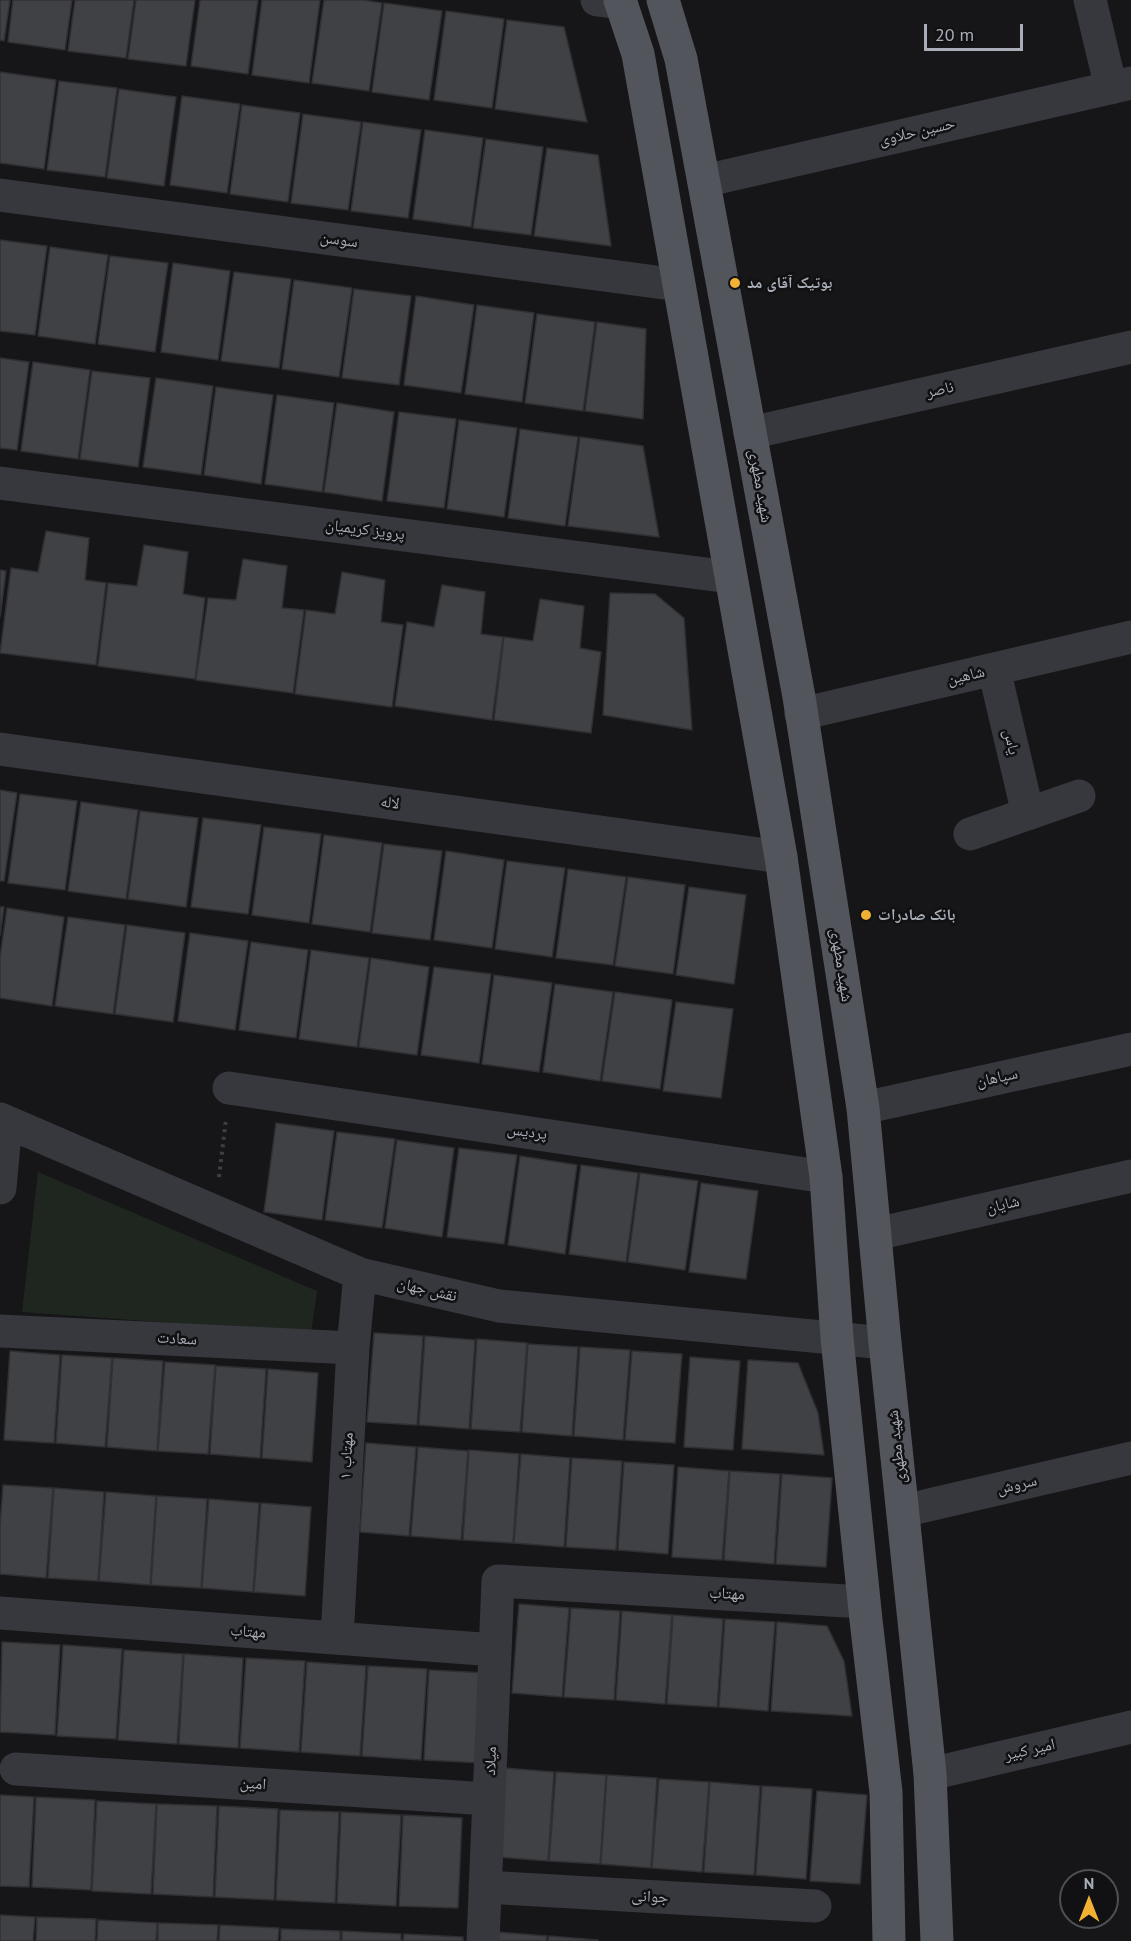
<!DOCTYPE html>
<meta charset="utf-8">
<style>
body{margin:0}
#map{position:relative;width:1131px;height:1941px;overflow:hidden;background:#161618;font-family:"PT Sans",sans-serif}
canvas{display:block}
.north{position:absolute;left:1059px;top:1869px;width:60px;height:60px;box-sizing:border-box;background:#111113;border:2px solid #4d4f55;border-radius:50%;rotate:0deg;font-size:16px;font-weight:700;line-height:24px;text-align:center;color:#a8adb8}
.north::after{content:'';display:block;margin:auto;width:21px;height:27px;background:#f2b134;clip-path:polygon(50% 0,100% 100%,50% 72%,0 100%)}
.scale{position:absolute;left:924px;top:24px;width:99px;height:27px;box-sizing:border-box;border:3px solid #a8adb8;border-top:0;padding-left:8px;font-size:18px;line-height:21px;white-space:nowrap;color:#a8adb8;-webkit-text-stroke:4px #111113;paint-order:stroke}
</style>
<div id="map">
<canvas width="1131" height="1941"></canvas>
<div class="north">N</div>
<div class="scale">20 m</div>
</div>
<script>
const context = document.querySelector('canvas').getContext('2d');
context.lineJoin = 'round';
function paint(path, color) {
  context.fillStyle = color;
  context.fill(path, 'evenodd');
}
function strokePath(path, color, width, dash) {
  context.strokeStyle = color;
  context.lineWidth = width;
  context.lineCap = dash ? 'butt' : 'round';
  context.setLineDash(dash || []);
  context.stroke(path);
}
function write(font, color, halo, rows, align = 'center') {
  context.font = font + ' "PT Sans","Noto Naskh Arabic",sans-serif';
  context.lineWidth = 5;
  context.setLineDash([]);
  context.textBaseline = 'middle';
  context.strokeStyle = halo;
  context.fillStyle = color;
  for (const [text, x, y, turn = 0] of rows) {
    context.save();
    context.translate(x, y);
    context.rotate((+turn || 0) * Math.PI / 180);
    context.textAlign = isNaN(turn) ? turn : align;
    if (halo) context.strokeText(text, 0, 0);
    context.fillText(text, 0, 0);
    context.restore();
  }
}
paint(new Path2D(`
 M38,1172L317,1291L311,1333L22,1312Z`), '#1e261f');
const building = new Path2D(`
 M0,0H10L4,41L0,40Z
 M13,0H72L65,50L8,42Z
 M75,0H134L126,58L68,51Z
 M136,0H195L186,66L128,59Z
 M200,0H258L248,74L191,66Z
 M262,0H320L309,83L252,75Z
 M324,0H363L382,3L369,91L312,83Z
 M384,3L442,11L429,100L372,92Z
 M446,11L504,19L492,108L434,100Z
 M507,20L564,27L587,122L495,109Z
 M0,72L56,80L44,169L0,163Z
 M59,81L117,88L105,177L47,170Z
 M119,89L176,97L164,186L107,178Z
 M182,96L240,104L227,193L170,185Z
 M242,105L300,113L288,202L230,194Z
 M303,114L361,122L348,210L291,203Z
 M363,122L421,130L408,218L351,211Z
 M425,130L483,138L471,227L413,219Z
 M486,139L543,147L531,235L473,228Z
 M547,148L598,155L611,246L534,236Z
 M0,240L47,246L35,335L0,331Z
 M50,247L108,255L95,344L38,336Z
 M110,256L168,263L155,352L98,344Z
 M173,263L230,271L218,360L161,352Z
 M234,272L291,279L279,368L221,361Z
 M294,280L352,288L339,377L282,369Z
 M354,289L411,296L399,385L342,378Z
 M416,296L474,305L461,393L404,385Z
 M477,305L534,313L522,402L465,394Z
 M537,314L595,322L583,411L525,403Z
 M597,322L646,329L643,419L585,411Z
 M0,358L29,362L17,450L0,448Z
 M33,362L90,370L78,459L21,451Z
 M92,371L150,378L138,467L80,459Z
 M156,378L213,386L201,475L143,467Z
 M216,387L273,395L261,484L204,475Z
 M277,395L334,403L322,492L265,484Z
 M337,403L394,412L382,501L324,492Z
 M399,412L456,419L444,508L387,501Z
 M459,420L517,428L504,517L447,509Z
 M520,429L578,437L565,526L508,518Z
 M580,437L643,446L659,537L568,526Z
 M46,531L89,538L85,580L106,583L96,665L0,653L11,568L38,572Z
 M144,545L188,552L183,594L205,598L195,679L98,666L108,583L137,586Z
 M243,559L287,566L282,608L304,610L293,693L196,680L208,598L236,600Z
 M0,570L6,571L0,617Z
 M342,572L385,580L381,622L403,625L392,707L295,694L306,610L335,614Z
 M442,585L485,592L481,634L503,637L492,720L395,706L407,622L434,627Z
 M610,593L655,594L684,618L692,730L603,715Z
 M540,599L584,606L580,648L601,652L591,733L494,720L504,637L533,641Z
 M0,790L17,793L4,881H0Z
 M20,794L77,801L65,890L8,883Z
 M81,802L138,810L126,899L68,891Z
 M140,811L198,818L186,907L128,899Z
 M203,818L261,825L248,914L191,907Z
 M264,827L321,834L309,923L252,915Z
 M324,835L382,843L370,932L312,924Z
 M384,844L442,851L430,940L372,933Z
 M446,851L504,860L492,948L434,940Z
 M507,861L565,868L552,957L495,949Z
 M568,869L626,877L613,965L556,958Z
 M628,877L685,885L673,974L615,966Z
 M689,887L746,895L734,984L676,975Z
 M0,907H4L0,936Z
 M7,908L64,917L52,1006L0,998V957Z
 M68,917L125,925L113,1014L55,1006Z
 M127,925L185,933L173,1022L115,1014Z
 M190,933L248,941L235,1030L178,1021Z
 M251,942L308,950L296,1038L239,1030Z
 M311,950L369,958L357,1047L299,1039Z
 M371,958L429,967L417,1055L359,1047Z
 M434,967L491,974L479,1063L421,1055Z
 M494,975L552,983L539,1072L482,1064Z
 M555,984L613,992L600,1081L543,1072Z
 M615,992L672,1000L660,1089L602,1081Z
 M676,1002L733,1009L721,1098L663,1091Z
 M276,1123L334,1131L322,1220L264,1212Z
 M337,1132L395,1139L382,1228L325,1220Z
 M397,1140L454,1148L442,1237L385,1228Z
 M459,1148L517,1155L504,1244L447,1237Z
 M520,1156L577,1165L565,1254L508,1245Z
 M581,1165L638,1173L626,1262L569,1254Z
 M640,1173L698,1181L685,1270L628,1262Z
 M701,1183L758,1191L746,1279L689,1272Z
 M374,1333L423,1336L417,1425L367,1422Z
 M425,1336L475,1340L469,1429L419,1425Z
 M477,1339L527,1343L520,1432L471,1429Z
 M528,1344L578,1347L572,1436L522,1432Z
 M580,1347L630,1350L623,1440L574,1436Z
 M10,1351L60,1355L54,1443L4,1440Z
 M632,1351L682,1354L675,1443L625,1440Z
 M62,1355L112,1358L105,1447L56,1443Z
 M690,1357L740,1361L733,1450L684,1447Z
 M113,1358L163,1361L157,1451L107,1447Z
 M748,1360L798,1363L818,1413L824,1455L742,1449Z
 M165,1362L215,1365L208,1454L158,1451Z
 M216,1366L266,1369L260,1458L210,1454Z
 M268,1369L318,1373L312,1462L262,1458Z
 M366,1443L416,1447L409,1536L360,1532Z
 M418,1447L468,1451L461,1540L411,1536Z
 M469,1450L519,1454L513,1543L463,1540Z
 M521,1454L570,1458L564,1547L514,1543Z
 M572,1458L622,1461L616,1550L566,1547Z
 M624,1462L674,1465L668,1554L618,1550Z
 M678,1467L729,1471L722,1560L672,1557Z
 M730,1471L780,1474L774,1564L724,1560Z
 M782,1474L832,1478L826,1567L776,1564Z
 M3,1485L53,1488L46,1578L0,1574V1526Z
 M54,1488L104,1492L98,1581L48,1578Z
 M106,1492L156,1496L150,1585L99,1581Z
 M157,1496L207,1499L201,1588L151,1585Z
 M209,1499L259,1503L253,1592L202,1588Z
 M261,1503L311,1507L305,1596L254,1592Z
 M519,1604L569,1608L562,1697L512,1693Z
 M571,1608L620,1611L614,1700L564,1697Z
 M622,1611L672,1615L665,1704L616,1700Z
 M673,1615L723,1619L717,1707L667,1704Z
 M725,1619L775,1622L768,1711L719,1707Z
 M777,1622L827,1626L844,1661L852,1716L771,1711Z
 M2,1642L60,1645L55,1735L0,1732Z
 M63,1645L122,1649L116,1739L57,1736Z
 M124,1650L183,1654L177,1744L118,1740Z
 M184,1654L243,1658L238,1748L179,1744Z
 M246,1658L305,1661L299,1752L240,1748Z
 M307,1662L366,1666L360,1756L301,1752Z
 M368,1666L427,1669L421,1760L362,1756Z
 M429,1670L488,1673L483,1763L424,1760Z
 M504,1768L554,1772L548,1861L498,1857Z
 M556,1772L606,1775L600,1864L549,1861Z
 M607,1775L657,1778L651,1868L601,1864Z
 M659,1779L709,1782L702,1872L652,1868Z
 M710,1782L760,1786L754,1875L704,1872Z
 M762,1786L812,1789L806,1879L756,1875Z
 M817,1791L867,1795L860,1884L810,1881Z
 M0,1795L34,1797L29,1887L0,1886Z
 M36,1797L95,1800L91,1890L32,1887Z
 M97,1801L156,1804L151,1894L92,1891Z
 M157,1804L217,1806L213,1897L153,1894Z
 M219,1806L278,1809L274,1900L215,1897Z
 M280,1810L339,1812L335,1903L276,1900Z
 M341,1812L401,1815L396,1906L337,1903Z
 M403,1815L462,1818L458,1908L399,1906Z
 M0,1915L35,1917L33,1941H0Z
 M37,1917L96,1919L95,1941H36Z
 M98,1920L157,1923L156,1941H97Z
 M158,1923L218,1925L217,1941H158Z
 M220,1925L279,1928L278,1941H219Z
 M281,1929L340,1931V1941H281Z
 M342,1931L401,1934V1941H342Z
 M497,1932L547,1936L546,1941H496Z
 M404,1934L463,1937V1941H403Z
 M549,1936L598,1940V1941H548Z`);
paint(building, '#404145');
strokePath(building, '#303034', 1.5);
strokePath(new Path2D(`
 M219,1177L226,1119`), '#3d3f44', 4, [3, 4.5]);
strokePath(new Path2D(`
 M597,0L621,3
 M1090,0L1111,88
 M704,181L1131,83
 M0,195L679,285
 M750,433L1131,347
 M0,483L730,577
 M994,669L1028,814
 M801,714L1131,637
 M0,749L781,857
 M970,834L1079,796
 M229,1088L826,1177
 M863,1108L1131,1049
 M0,1119L360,1274L499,1306L885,1343
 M0,1188L6,1122
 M876,1234L1131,1176
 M0,1331L353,1348
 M903,1511L1131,1458
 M0,1613L495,1650
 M337,1638L353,1348L360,1274
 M16,1769L489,1799
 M930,1774L1131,1727
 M485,1887L815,1906
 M483,1941L498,1581L847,1601`), '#37383d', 33);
strokePath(new Path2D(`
 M620,0L638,54L781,857L826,1177L837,1338L866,1620L886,1792L889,1941
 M663,0L681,59L799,697L863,1108L885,1343L930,1774L937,1941`), '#53555c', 33);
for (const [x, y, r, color] of [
 [735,283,6,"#f2b134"],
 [866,915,6,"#f2b134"]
]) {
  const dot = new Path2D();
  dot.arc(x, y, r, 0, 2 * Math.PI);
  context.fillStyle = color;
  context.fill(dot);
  strokePath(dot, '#111113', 2);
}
write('16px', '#a8adb8', '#111113', [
 ["حسین حلاوی",917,132,-13],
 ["سوسن",339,240,8],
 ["ناصر",940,390,-13],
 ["شهید مطهری",760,486,80],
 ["پرویز کریمیان",365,530,7],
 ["شاهین",966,676,-13],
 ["یاس",1011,742,77],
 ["لاله",390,803,8],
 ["شهید مطهری",841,965,81],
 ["سپاهان",997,1078,-12],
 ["پردیس",527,1132,8],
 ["شایان",1003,1205,-13],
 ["نقش جهان",427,1290,13],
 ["سعادت",177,1339,3],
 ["شهید مطهری",897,1447,-96],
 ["مهتاب ۱",347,1456,-87],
 ["سروش",1017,1485,-13],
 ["مهتاب",727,1594,3],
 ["مهتاب",248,1632,4],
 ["امیر کبیر",1030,1750,-13],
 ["میلاد",491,1761,-88],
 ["امین",253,1784,4],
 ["جوانی",650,1897,3]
]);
write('bold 16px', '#a8adb8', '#111113', [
 ["بوتیک آقای مد",747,283],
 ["بانک صادرات",878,915]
], 'left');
</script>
